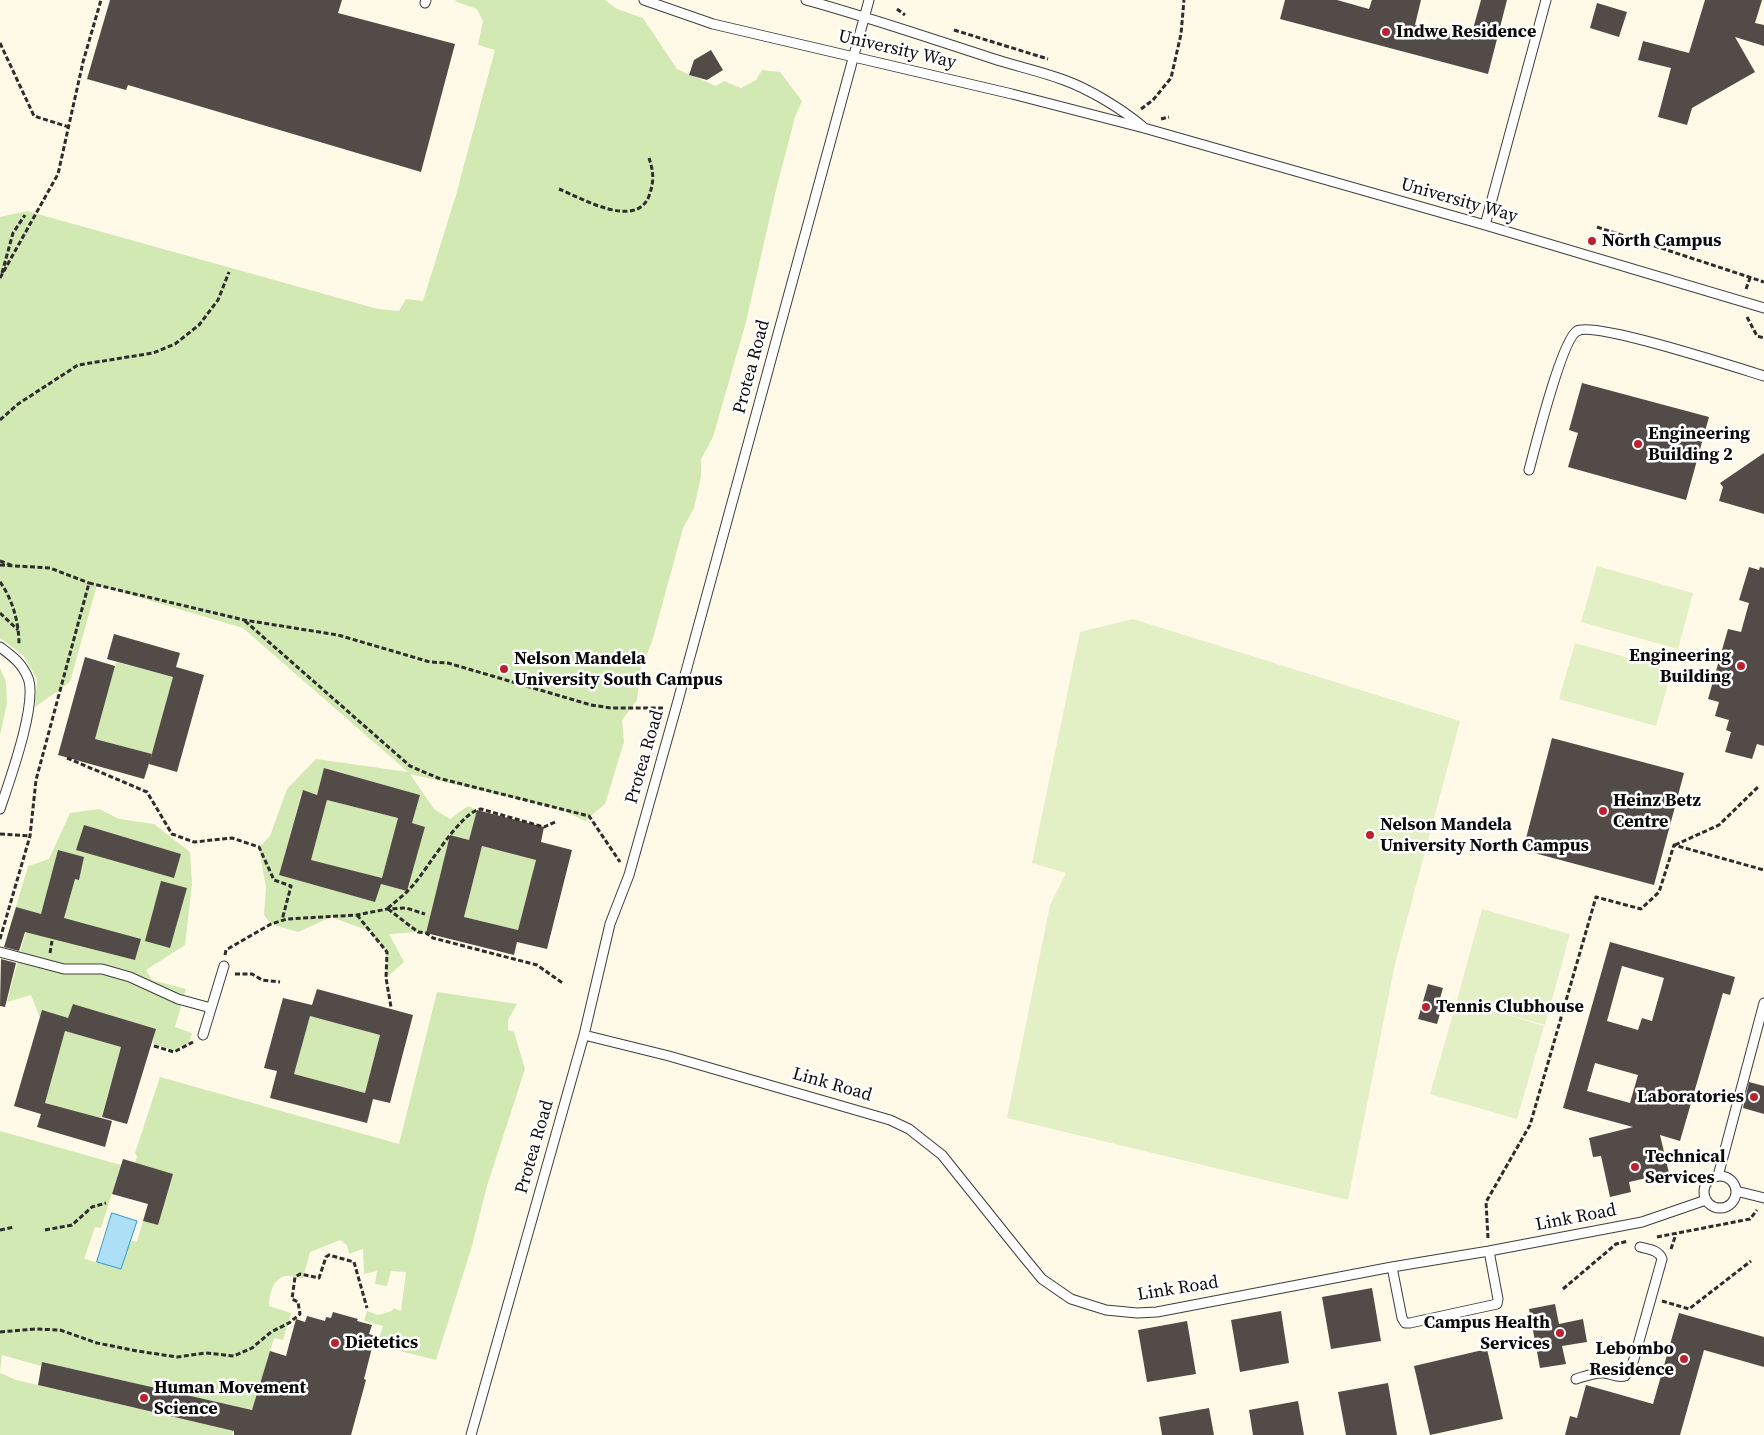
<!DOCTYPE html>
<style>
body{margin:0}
canvas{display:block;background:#fff9e8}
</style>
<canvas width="1764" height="1435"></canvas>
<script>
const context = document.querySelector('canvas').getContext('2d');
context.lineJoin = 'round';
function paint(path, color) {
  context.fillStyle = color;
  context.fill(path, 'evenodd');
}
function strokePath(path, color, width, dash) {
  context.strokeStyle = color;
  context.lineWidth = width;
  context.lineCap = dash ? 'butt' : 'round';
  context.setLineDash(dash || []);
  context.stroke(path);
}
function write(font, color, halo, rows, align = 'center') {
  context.font = font + ' "Source Serif 4",serif';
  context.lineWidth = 5;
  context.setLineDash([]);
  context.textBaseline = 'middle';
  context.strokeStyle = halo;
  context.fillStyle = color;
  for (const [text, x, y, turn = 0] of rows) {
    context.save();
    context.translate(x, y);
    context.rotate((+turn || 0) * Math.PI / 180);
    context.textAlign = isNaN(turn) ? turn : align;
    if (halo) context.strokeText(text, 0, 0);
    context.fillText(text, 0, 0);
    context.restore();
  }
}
paint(new Path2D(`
 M455,0H605L617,9L643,18L677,69L716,86L724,81L741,88L756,80L762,70L780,72L802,101L795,117L776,190L746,322L713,437L701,459V476L694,508L683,528L652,642L641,667L637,700L622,720L624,742L605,804L585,821L560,809L410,774L434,809L450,819L468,806L477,810L469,840L450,835L426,933L418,932L389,934L404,962L386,978L387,952L369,931L331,917L298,932L271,924L264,915L266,888L259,847L270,836L287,789L316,759L408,772L243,628L97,585L70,682L35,707L37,679L23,655L0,638V217L27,211L378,309L399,311L406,299L423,301L456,195L495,50L478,45L483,21L477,9L457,2ZM325,768L420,795L412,823L425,827L407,891L381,884L375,902L279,875L302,791L317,795Z
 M116,662L173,677L152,754L95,739Z
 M0,668L6,682L7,703L0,735Z
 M327,800L398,818L382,878L311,860Z
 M99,809L119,819L154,824L190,852L192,884L185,945L146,970L152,980L186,989L175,1027L192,1033L189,1043L173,1050L153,1044L155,1029L73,1004L68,1018H40L31,995L7,1002L31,912L16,907L28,866L49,859L70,813Z
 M482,846L536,860L518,930L464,917Z
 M437,992L517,1004L508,1020V1030L514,1032L525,1069L486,1189L472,1246L436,1360L377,1345L383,1326L364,1321L367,1311L378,1315L392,1311L393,1308L401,1311L406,1272L391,1271L387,1286L375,1284L377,1271L364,1274L363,1249L349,1254L347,1245L340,1240L310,1252L303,1278C298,1279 296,1277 291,1276C274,1274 269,1294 269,1306L291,1313L283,1340L274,1338L252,1410L42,1362L41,1366L2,1355L0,1372V1131L121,1165L101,1228L95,1227L84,1259L121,1269L130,1240L137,1242L143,1221L158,1225L135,1163L137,1156L135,1153L160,1077L399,1144Z
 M310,1016L380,1035L365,1093L294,1074Z
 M65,1031L121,1047L101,1118L45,1103Z
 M0,1373L16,1380L234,1431L232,1435H0Z`), '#d2e9b3');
paint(new Path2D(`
 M1597,566L1693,593L1678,649L1581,622Z
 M1133,619L1460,721L1395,964L1348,1200L1007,1118L1050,905L1066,873L1032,863L1080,632Z
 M1575,643L1672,670L1656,726L1559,699Z
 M1482,909L1570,934L1545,1025L1457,1000Z
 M1457,1000L1544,1026L1517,1119L1430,1094Z`), '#e3f0c5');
const water = new Path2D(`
 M112,1213L137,1221L121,1269L97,1262Z`);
paint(water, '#addff7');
strokePath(water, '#3398ce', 1);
paint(new Path2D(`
 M110,0H342L338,13L455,44L421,172L128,85L126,90L87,79Z
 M1285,0H1337L1369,9L1372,0H1421L1415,25L1470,40L1481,0H1507L1488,74L1280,19Z
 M1705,0H1762L1755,23L1764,25V46L1735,37L1755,72L1692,108L1687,125L1658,117L1671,68L1638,60L1643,41L1689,53Z
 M1597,3L1627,12L1619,37L1590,28Z
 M711,50L723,70L707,80L689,75L694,60Z
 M1582,383L1709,417L1686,500L1568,467L1578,433L1569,430Z
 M1764,453V514L1719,501L1723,487L1720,483Z
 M1749,567L1759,570L1760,567L1764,568V746L1757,744L1752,759L1725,752L1731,732L1726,730L1729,720L1715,716L1719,702L1708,699L1728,629L1741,632L1749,603L1739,600Z
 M114,634L180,653L176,667L204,675L177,772L149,764L173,677L107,659Z
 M85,657L115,666L95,739L152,754L144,779L58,755Z
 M1552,738L1684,773L1654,885L1523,850Z
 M324,768L420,795L412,823L425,827L407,891L381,884L375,902L279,875L303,790L317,795ZM327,800L398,818L382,878L311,860Z
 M477,810L544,827L541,842L572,850L547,949L517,942L514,955L426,933L450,835L469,840ZM482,846L536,860L518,930L464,917Z
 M84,825L181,854L174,878L76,850Z
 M58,850L84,857L79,880L75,879L64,918L141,939L135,960L25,932L19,951L4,947L16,907L41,914Z
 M161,881L187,888L170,948L145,941Z
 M1610,942L1735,977L1730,995L1723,993L1680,1141L1660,1135L1669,1173L1629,1182L1631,1192L1610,1197L1601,1156L1593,1157L1589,1138L1633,1127L1563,1108ZM1622,966L1664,978L1652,1021L1642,1018L1638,1030L1607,1021ZM1595,1063L1638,1075L1630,1103L1587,1091Z
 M1,959L16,963L5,1007L0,1006Z
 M1428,984L1443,988L1439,1002L1443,1003L1437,1024L1418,1019Z
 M317,989L413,1015L390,1103L373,1099L367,1123L270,1098L277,1071L264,1068L283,998L312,1005ZM310,1016L380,1035L365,1093L294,1074Z
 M73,1004L156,1029L127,1124L102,1117L121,1047L65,1031L45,1103L112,1121L105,1147L37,1127L41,1114L14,1106L42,1010L68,1018Z
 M1749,1082L1764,1086V1114L1743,1108Z
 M123,1159L173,1174L158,1225L143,1221L148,1204L112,1194Z
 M1372,1288L1381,1341L1331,1349L1322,1297Z
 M1555,1304L1559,1324L1583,1319L1587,1342L1562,1346L1566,1364L1540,1368L1529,1309Z
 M1281,1311L1289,1363L1240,1372L1231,1320Z
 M333,1312L358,1319L357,1321L372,1325L369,1334L375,1336L364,1379L366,1380L351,1435H234V1431L38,1385L42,1362L252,1410L270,1351L286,1356L296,1319L305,1322L307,1316L325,1321L326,1317L331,1318Z
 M1679,1313L1764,1337V1367L1704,1350L1680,1435H1565L1570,1416L1577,1418L1586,1385L1653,1404Z
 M1187,1321L1196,1374L1147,1382L1138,1330Z
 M1487,1349L1503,1419L1430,1435L1414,1366Z
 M1388,1383L1397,1435H1346L1338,1392Z
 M1298,1401L1304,1435H1253L1249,1410Z
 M1209,1408L1214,1435H1162L1159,1417Z`), '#534b47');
const lane = new Path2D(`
 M644,0L713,24L1012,94L1144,128L1485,225L1764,308
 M806,0C868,17 929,38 991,58C1015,66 1040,71 1064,80C1089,89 1122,109 1142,126
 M425,3L426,0
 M1485,225L1546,0
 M1529,470C1535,448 1562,339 1577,331C1594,321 1738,368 1764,376
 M0,647C12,656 22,663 28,678C38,703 9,782 0,809
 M0,952L64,969H102L130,977L178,999L211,1008
 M203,1035L224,966
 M584,1035L669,1056L890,1120L909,1129L942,1155L1023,1256L1042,1279L1055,1288L1071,1299L1106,1310L1137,1313L1157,1312L1392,1267L1489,1251L1642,1222L1706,1200
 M1718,1176L1764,1003
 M1704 1192a16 16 0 1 1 32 0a16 16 0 1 1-32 0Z
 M1736,1191L1764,1198
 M1392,1267L1402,1318L1405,1323H1410L1497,1304L1498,1299L1489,1251
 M1576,1379C1585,1376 1595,1372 1604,1373C1612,1374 1617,1378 1625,1376L1632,1366L1662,1259C1659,1250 1648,1249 1640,1247
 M471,1435L584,1035L610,924L629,875L676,708L869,0`);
strokePath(lane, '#3e3e3e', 11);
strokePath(new Path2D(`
 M897,9L905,15
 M954,30L1048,59
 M0,43L34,116L69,127
 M1141,109L1153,100L1171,78L1181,34L1184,0
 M1161,119L1169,117
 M559,189C581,198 636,230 649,196C654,182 654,173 649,158
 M1597,227L1764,282
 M2,273L13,233L25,215
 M0,278L58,174L83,62L101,0
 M1746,289L1750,278
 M1747,317L1757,336L1764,338
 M0,420L18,404L78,365L153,353L175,344L199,325L218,300L229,272
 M0,561L11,565
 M0,565L50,568L89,583
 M0,582C13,600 19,623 19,645
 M0,613L18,630
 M245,621L410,766L438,778L589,816L620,862
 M67,758L147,792L172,834L194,842L232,838L259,847L274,880L291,886L282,920
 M0,834L30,836
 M1675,845L1719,825L1758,787
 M388,908C396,901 407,893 414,884C429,867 460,812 481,809L544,827L555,822
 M388,909L418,932L426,933L433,938L537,965L564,984
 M357,915L387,952L386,978L391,1007
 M0,939L30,836L36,780L89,583L244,620L338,635L430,662L448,663L591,705L611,708H663
 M50,953L52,941
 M225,955L226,950L271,924L287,919L357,915L387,909L406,908L425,914
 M235,974H252L262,980L280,982
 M154,1046L174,1052L193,1042
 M0,1230L14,1227
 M45,1230L72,1225L92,1207L106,1203
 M1657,1237L1750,1219L1757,1210
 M1488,1238L1486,1202L1530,1125L1596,897L1641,909L1659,892L1674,845L1764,870
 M1671,1249L1676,1234
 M1563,1289L1616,1244L1628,1241
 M1662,1301L1689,1309L1751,1261
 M0,1332L35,1329L60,1330L97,1343L137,1351L177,1357L206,1353L234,1356L252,1348L271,1332L289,1323L300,1314L298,1302L292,1299L295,1277L300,1274L319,1278L326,1257L329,1255L354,1262L367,1308`), '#2d2d2d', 3, [5, 2.5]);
strokePath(lane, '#fff', 9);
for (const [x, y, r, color] of [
 [1386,32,5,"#bb2231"],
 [1592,241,5,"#bb2231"],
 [1638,444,5,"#bb2231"],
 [1741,666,5,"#bb2231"],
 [504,669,5,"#bb2231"],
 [1603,811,5,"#bb2231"],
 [1370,835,5,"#bb2231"],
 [1426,1007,5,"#bb2231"],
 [1754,1097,5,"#bb2231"],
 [1635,1167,5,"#bb2231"],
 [1560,1333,5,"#bb2231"],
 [335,1343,5,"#bb2231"],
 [1684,1359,5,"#bb2231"],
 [144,1398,5,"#bb2231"]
]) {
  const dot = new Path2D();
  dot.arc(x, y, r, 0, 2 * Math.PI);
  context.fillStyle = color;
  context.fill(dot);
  strokePath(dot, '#fff', 2);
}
write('bold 18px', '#0b0b0b', '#fff', [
 ["Indwe Residence",1396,32],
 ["North Campus",1602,241],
 ["Engineering",1648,434],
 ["Building 2",1648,455],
 ["Engineering",1731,656,"right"],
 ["Building",1731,677,"right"],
 ["Nelson Mandela",514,659],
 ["University South Campus",514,680],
 ["Heinz Betz",1613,801],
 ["Centre",1613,822],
 ["Nelson Mandela",1380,825],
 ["University North Campus",1380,846],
 ["Tennis Clubhouse",1436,1007],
 ["Laboratories",1744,1097,"right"],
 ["Technical",1645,1157],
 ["Services",1645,1178],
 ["Campus Health",1550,1323,"right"],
 ["Services",1550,1344,"right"],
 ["Dietetics",345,1343],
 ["Lebombo",1674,1349,"right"],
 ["Residence",1674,1370,"right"],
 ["Human Movement",154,1388],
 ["Science",154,1409]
], 'left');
write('18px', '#0b0b0b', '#fff', [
 ["University Way",897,50,13],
 ["University Way",1459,201,16],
 ["Protea Road",752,367,-75],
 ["Protea Road",645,757,-74],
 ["Link Road",832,1085,16],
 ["Protea Road",535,1147,-74],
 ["Link Road",1576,1218,-11],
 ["Link Road",1178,1289,-9]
]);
</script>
